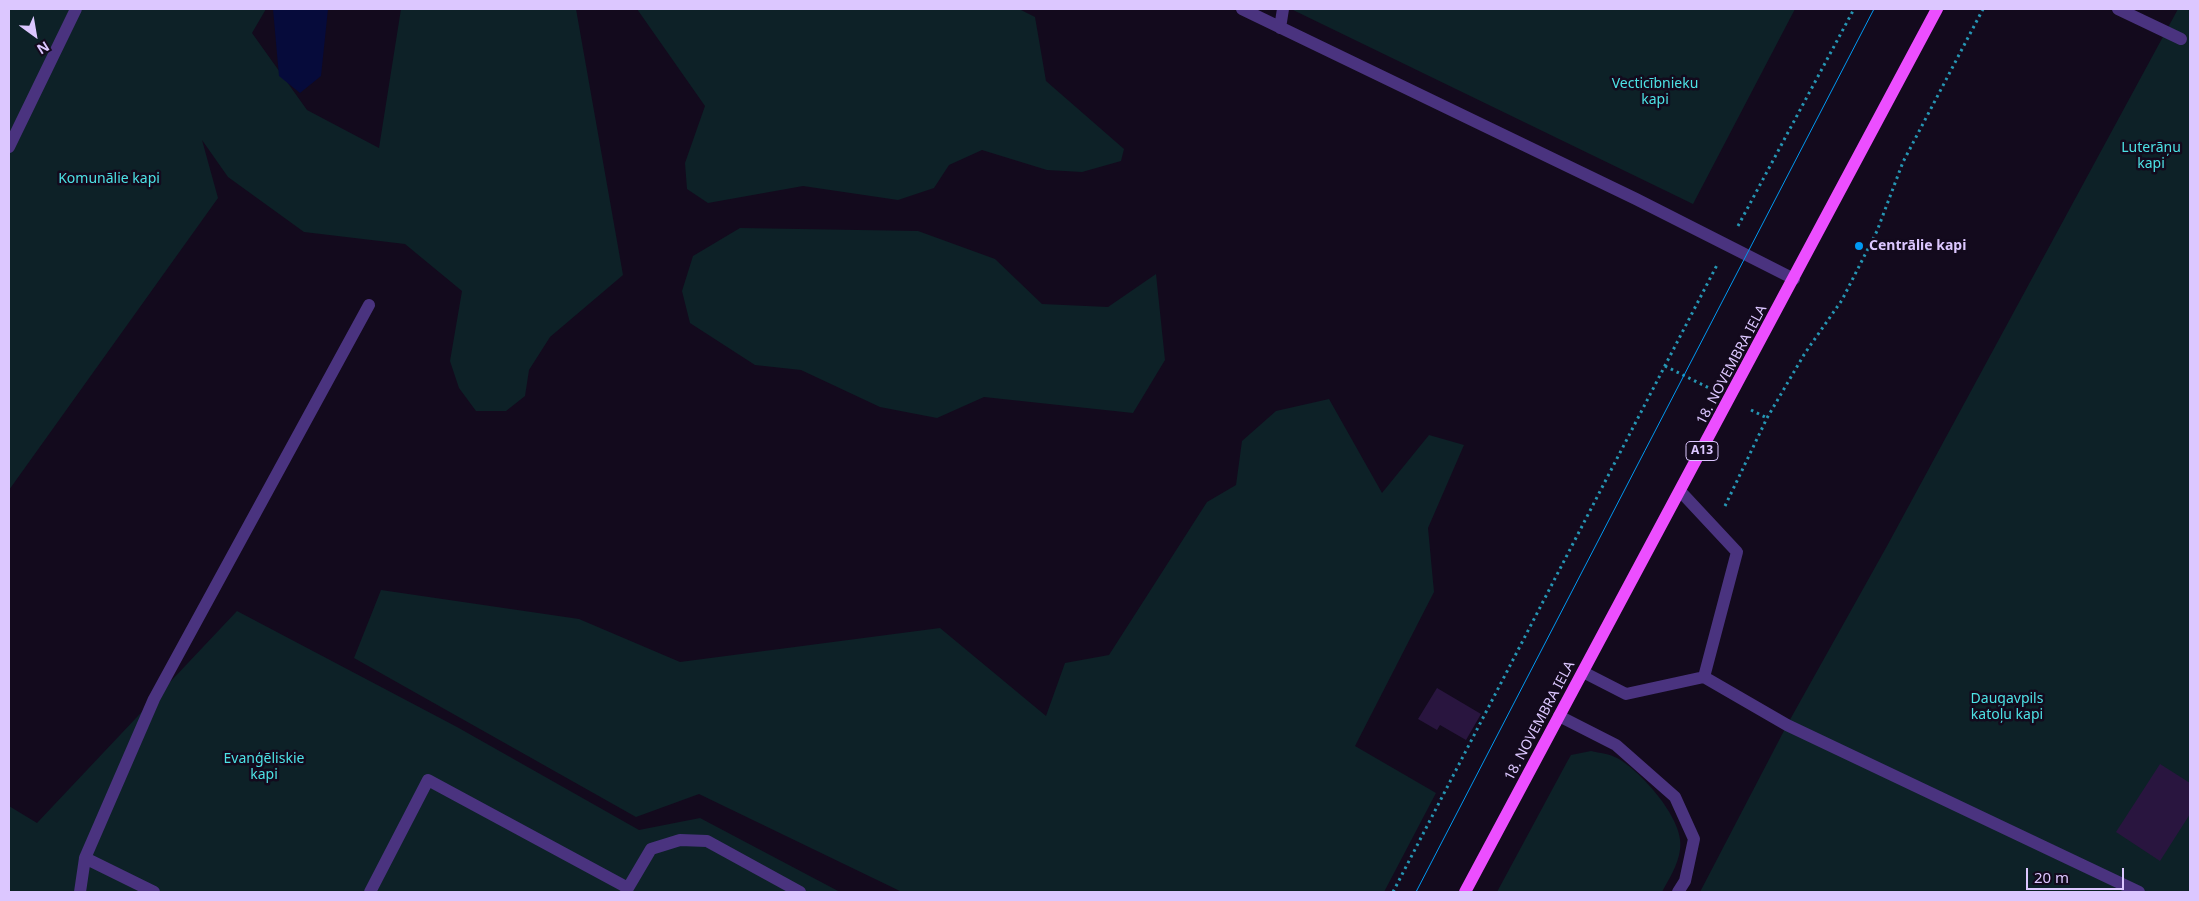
<!DOCTYPE html>
<meta charset="utf-8">
<style>
body{margin:0}
#map{position:relative;width:2199px;height:901px;overflow:hidden;background:#130a1d;font-family:"Noto Sans",sans-serif}
canvas{display:block}
.frame{position:absolute;inset:0;border:10px solid #dcc7ff;pointer-events:none}
.north{position:absolute;left:10px;top:10px;width:50px;height:50px;-webkit-text-stroke:4px #130a1d;paint-order:stroke;rotate:148deg;font-size:14px;font-weight:700;line-height:20px;text-align:center;color:#dcc7ff}
.north::after{content:'';display:block;margin:auto;width:18px;height:22px;background:#dcc7ff;clip-path:polygon(50% 0,100% 100%,50% 72%,0 100%)}
.scale{position:absolute;left:2026px;top:868px;width:98px;height:22px;box-sizing:border-box;border:2px solid #dcc7ff;border-top:0;padding-left:6px;font-size:15px;line-height:18px;white-space:nowrap;color:#dcc7ff;-webkit-text-stroke:4px #130a1d;paint-order:stroke}
</style>
<div id="map">
<canvas width="2199" height="901"></canvas>
<div class="frame"></div>
<div class="north">N</div>
<div class="scale">20 m</div>
</div>
<script>
const context = document.querySelector('canvas').getContext('2d');
context.lineJoin = 'round';
function paint(path, color) {
  context.fillStyle = color;
  context.fill(path, 'evenodd');
}
function strokePath(path, color, width, dash) {
  context.strokeStyle = color;
  context.lineWidth = width;
  context.lineCap = dash ? 'butt' : 'round';
  context.setLineDash(dash || []);
  context.stroke(path);
}
function write(font, color, halo, rows, align = 'center') {
  context.font = font + ' "Noto Sans",sans-serif';
  context.lineWidth = 5;
  context.setLineDash([]);
  context.textBaseline = 'middle';
  context.strokeStyle = halo;
  context.fillStyle = color;
  for (const [text, x, y, turn = 0] of rows) {
    context.save();
    context.translate(x, y);
    context.rotate((+turn || 0) * Math.PI / 180);
    context.textAlign = isNaN(turn) ? turn : align;
    if (halo) context.strokeText(text, 0, 0);
    context.fillText(text, 0, 0);
    context.restore();
  }
}
paint(new Path2D(`
 M9,9H266L252,33L307,110L379,148L401,9H576L623,275L550,337L529,370L525,396L506,411H476L459,388L450,361L462,291L405,244L304,232L228,177L202,140L218,198L9,490Z
 M637,9H1019L1035,17L1046,81L1124,149L1121,161L1082,172L1047,170L982,150L949,165L934,188L898,200L803,186L708,203L687,189L685,163L705,106Z
 M1291,9H1795L1693,204Z
 M2178,9H2190V892H1700L1787,725L1887,546Z
 M740,228L918,231L995,259L1042,304L1108,307L1156,274L1165,360L1133,413L984,397L937,418L880,407L801,370L755,365L690,323L682,291L693,256Z
 M1329,399L1382,493L1429,435L1464,445L1428,528L1434,592L1355,746L1436,793L1384,892H902L699,794L636,817L354,658L381,590L579,619L680,662L940,628L1046,716L1065,663L1109,655L1207,502L1236,485L1242,441L1276,411Z
 M237,611L457,727L639,830L700,818L840,892H9V806L37,823Z
 M1591,751C1600,753 1610,754 1617,758C1641,771 1686,821 1680,850C1678,865 1669,879 1662,892H1497L1567,762L1571,755Z`), '#0d2127');
paint(new Path2D(`
 M273,9H328L321,76L300,93L279,76Z`), '#060b3b');
paint(new Path2D(`
 M1437,688L1481,714L1466,740L1440,725L1437,730L1418,719Z
 M2160,764L2190,783V814L2160,861L2116,832Z`), '#29153f');
strokePath(new Path2D(`
 M1738,226L1854,9
 M1665,366L1709,388
 M1751,410L1767,418
 M1725,506L1767,418L1805,353L1842,300L1877,231L1903,162L1983,9
 M1393,892L1717,265`), '#2696b4', 3, [2.5, 4]);
strokePath(new Path2D(`
 M1242,9L1636,199L1794,279
 M2118,9L2181,39
 M1280,28L1283,9
 M9,147L76,9
 M1583,672L1626,694L1704,677L1737,552L1681,492
 M1704,677L1787,725L2139,892
 M1559,716L1616,745L1675,797L1694,839L1685,881L1678,892
 M85,858L154,892
 M628,888L651,849L680,840L707,841L800,892
 M80,892L85,858L154,699L369,305
 M370,892L428,780L628,888L626,892`), '#4a337f', 12);
strokePath(new Path2D(`
 M1465,892L1937,9`), '#ec4eff', 12);
strokePath(new Path2D(`
 M1416,892L1874,9`), '#0099f2', 1);
for (const [x, y, r, color] of [
 [1859,246,5,"#0099f2"]
]) {
  const dot = new Path2D();
  dot.arc(x, y, r, 0, 2 * Math.PI);
  context.fillStyle = color;
  context.fill(dot);
  strokePath(dot, '#130a1d', 2);
}
for (const [x, y, w] of [
 [1702,451,32]
]) {
  const box = new Path2D();
  box.roundRect(x - w / 2, y - 9.5, w, 19, 4);
  context.fillStyle = '#130a1d';
  context.fill(box);
  strokePath(box, '#dcc7ff', 1);
}
write('bold 12px', '#dcc7ff', null, [
 ["A13",1702,451]
]);
write('14px', '#4de2e5', '#130a1d', [
 ["Vecticībnieku",1655,84],
 ["kapi",1655,100],
 ["Luterāņu",2151,148],
 ["kapi",2151,164],
 ["Komunālie kapi",109,179],
 ["Daugavpils",2007,699],
 ["katoļu kapi",2007,715],
 ["Evanģēliskie",264,759],
 ["kapi",264,775]
]);
write('bold 14px', '#dcc7ff', '#130a1d', [
 ["Centrālie kapi",1869,246]
], 'left');
write('14px', '#dcc7ff', '#130a1d', [
 ["18. NOVEMBRA IELA",1732,365,-62],
 ["18. NOVEMBRA IELA",1540,721,-62]
]);
</script>
